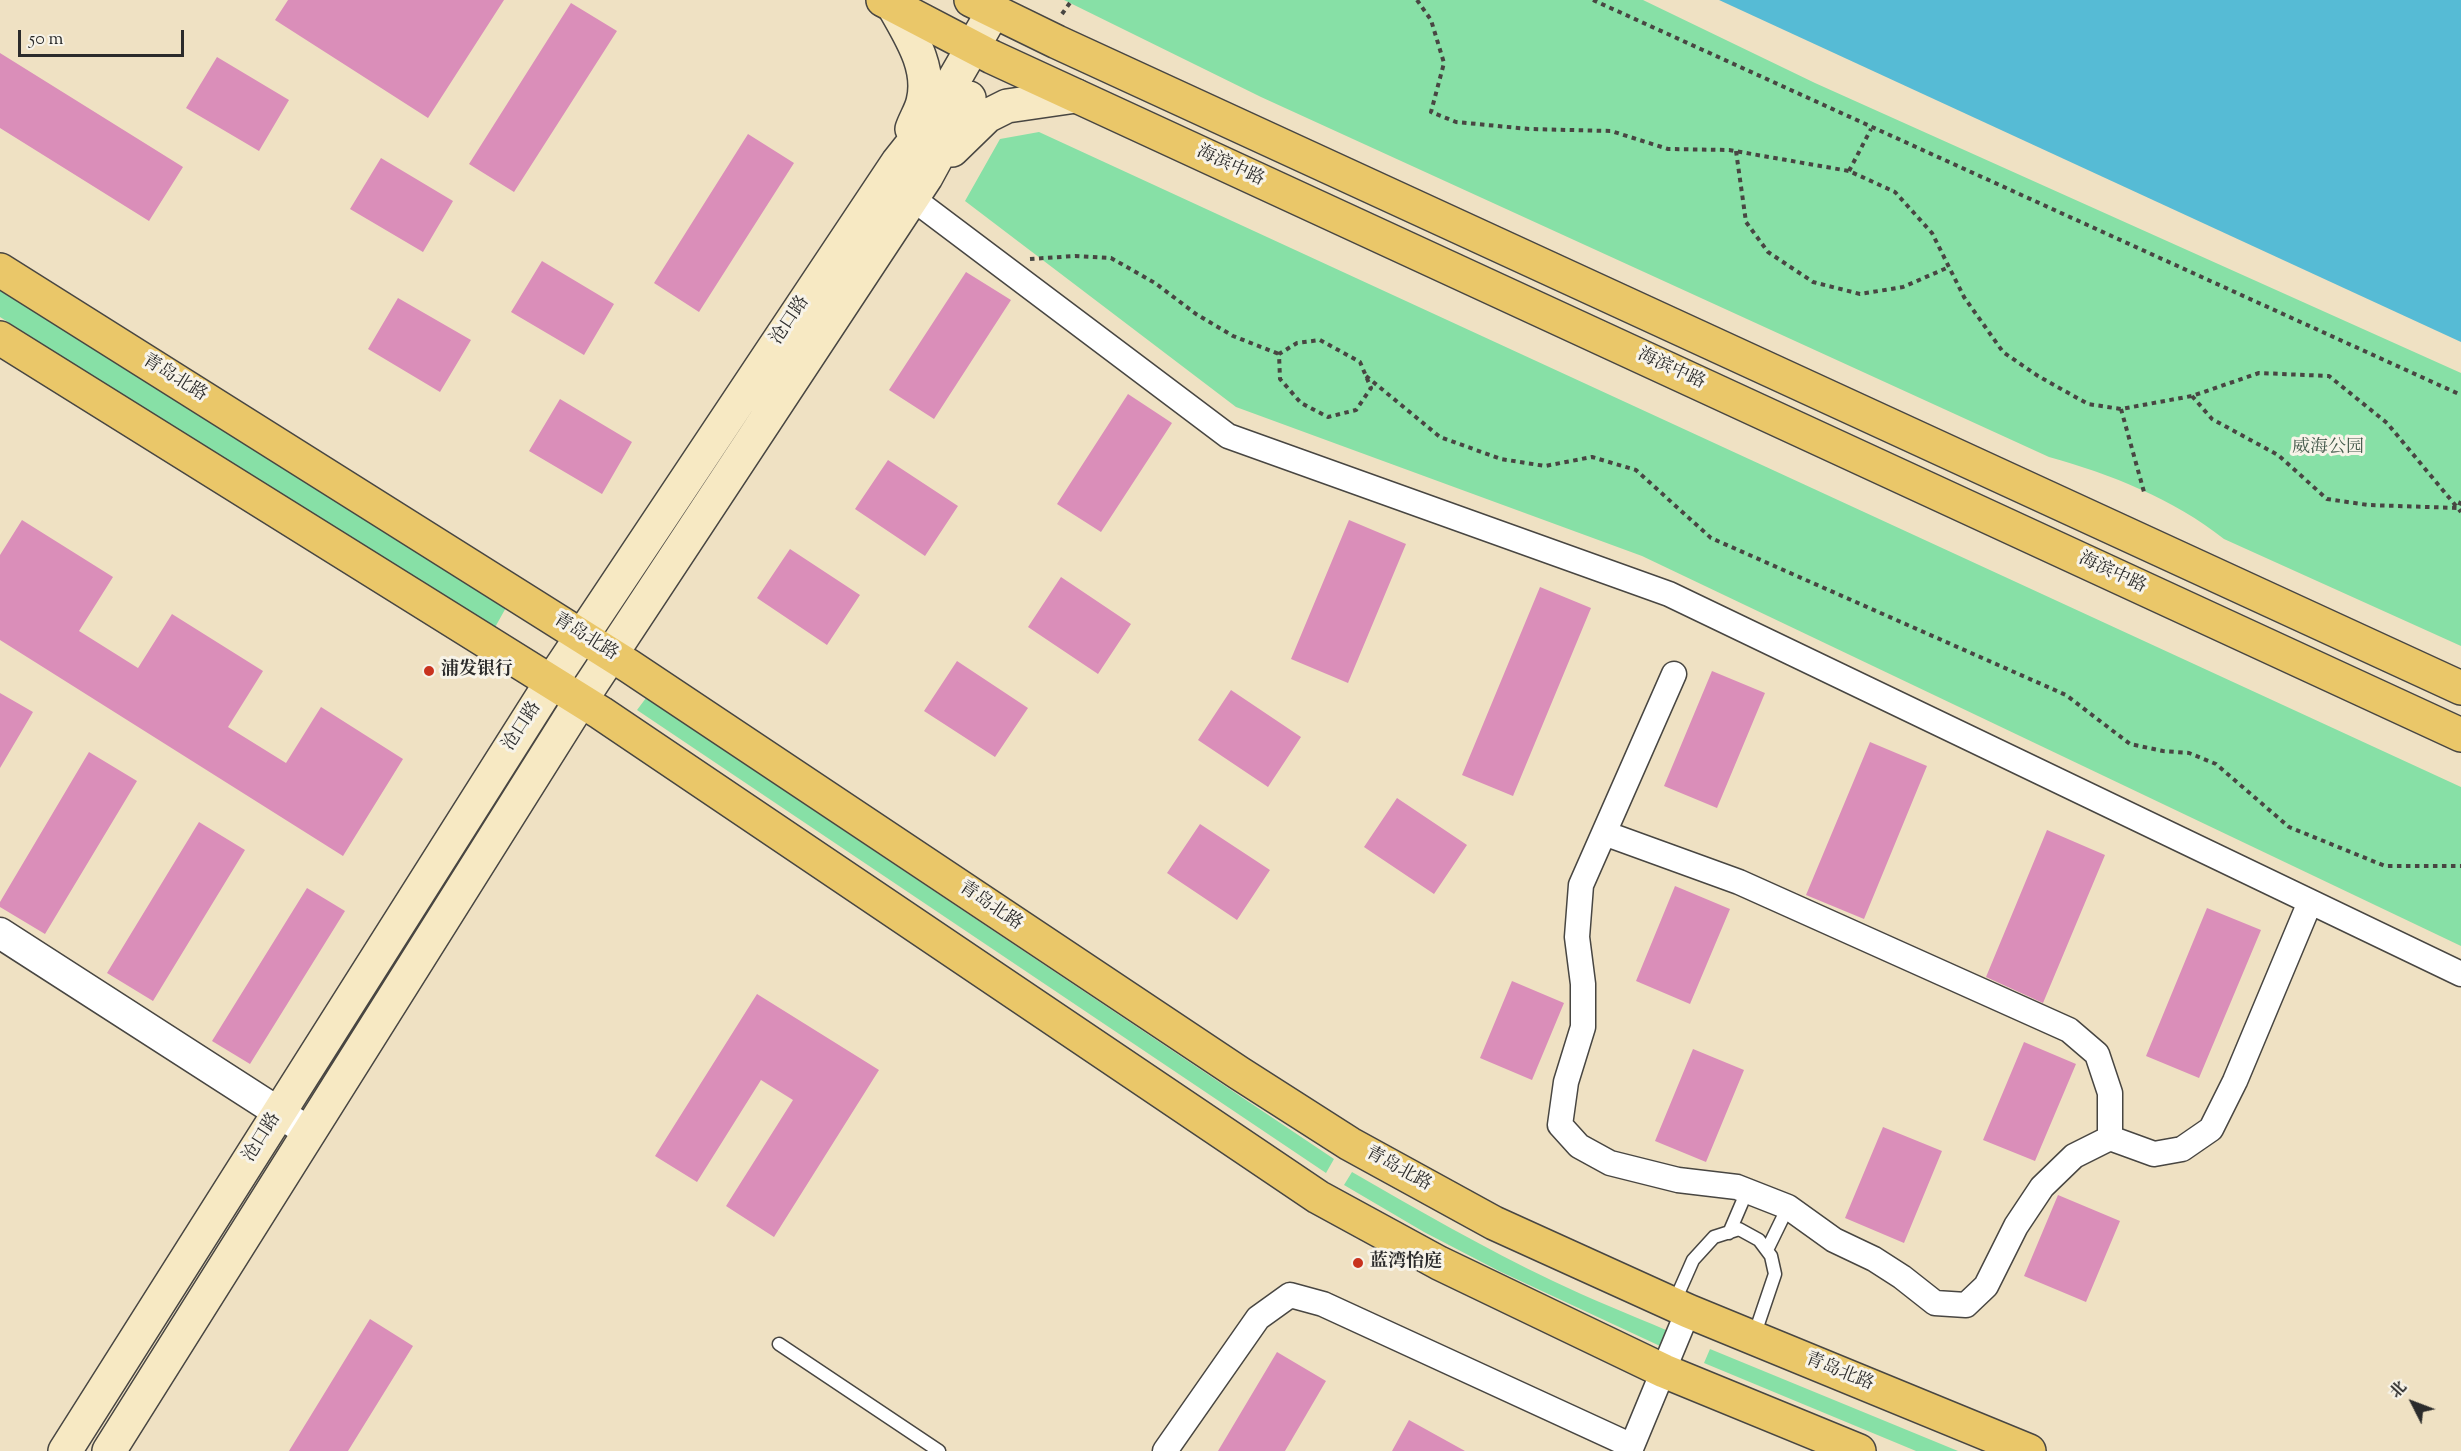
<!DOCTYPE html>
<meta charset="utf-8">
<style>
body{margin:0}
#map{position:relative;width:2461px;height:1451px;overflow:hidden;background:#efe1c3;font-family:"Sorts Mill Goudy","Noto Serif SC",serif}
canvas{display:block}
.north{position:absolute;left:2383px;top:1373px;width:60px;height:60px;-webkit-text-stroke:4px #f7f3e8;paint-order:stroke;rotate:312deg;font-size:16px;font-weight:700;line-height:24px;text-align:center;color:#2b2b2b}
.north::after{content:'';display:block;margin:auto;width:21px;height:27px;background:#2b2b2b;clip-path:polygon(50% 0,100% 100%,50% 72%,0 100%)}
.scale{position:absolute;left:18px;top:30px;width:166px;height:27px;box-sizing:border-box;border:3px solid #2b2b2b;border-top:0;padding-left:8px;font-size:18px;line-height:21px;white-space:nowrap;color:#2b2b2b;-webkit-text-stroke:4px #f7f3e8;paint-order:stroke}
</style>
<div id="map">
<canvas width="2461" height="1451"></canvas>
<div class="north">北</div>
<div class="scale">50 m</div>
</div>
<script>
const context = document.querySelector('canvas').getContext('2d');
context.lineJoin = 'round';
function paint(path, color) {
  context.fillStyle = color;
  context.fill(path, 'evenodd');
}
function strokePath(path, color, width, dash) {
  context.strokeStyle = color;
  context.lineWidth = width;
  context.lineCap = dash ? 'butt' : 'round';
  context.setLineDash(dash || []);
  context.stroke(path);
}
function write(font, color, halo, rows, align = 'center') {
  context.font = font + ' "Sorts Mill Goudy","Noto Serif SC",serif';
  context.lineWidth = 6;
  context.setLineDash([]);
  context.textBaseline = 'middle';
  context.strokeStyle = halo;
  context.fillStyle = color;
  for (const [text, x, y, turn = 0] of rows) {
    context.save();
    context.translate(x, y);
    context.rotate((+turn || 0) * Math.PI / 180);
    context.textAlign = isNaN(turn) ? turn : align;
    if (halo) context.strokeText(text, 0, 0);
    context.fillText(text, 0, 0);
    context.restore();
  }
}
paint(new Path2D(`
 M1064,0H1643L1815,83L2461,373V646L2224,539C2174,499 2110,474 2049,457L1261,97Z
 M1039,132L2461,787V946L1642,556L1236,407L965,201L1000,139Z
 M0,285L508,604L493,631L0,317Z
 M646,698L1334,1159L1326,1173L637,710Z
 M1352,1172C1418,1210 1484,1248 1553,1281C1590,1299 1629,1314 1666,1330L1660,1346L1499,1271L1424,1232L1344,1185Z
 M1710,1349L1958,1451H1916L1704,1363Z`), '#87e0a6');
paint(new Path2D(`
 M1719,0H2461V342Z`), '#56bbd5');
paint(new Path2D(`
 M288,0H504L428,118L275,20Z
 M571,3L617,31L514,192L469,164Z
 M0,53L183,167L149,221L0,128Z
 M217,57L289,100L259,151L186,108Z
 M748,134L794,163L699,312L654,283Z
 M381,158L453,201L423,252L350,209Z
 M542,261L614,304L584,355L511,312Z
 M966,272L1011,300L934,419L889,390Z
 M398,298L471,340L440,392L368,349Z
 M1128,394L1172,423L1101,532L1057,504Z
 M560,399L632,442L602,494L529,451Z
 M888,460L958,506L925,556L855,509Z
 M22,520L113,577L79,631L138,668L172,614L263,671L228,727L286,763L321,707L403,759L343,856L0,640V555Z
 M1349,520L1406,544L1348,683L1291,659Z
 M790,549L860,595L827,645L757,598Z
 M1061,577L1131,624L1098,674L1028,627Z
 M1540,587L1591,608L1513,796L1462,775Z
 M957,661L1028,708L995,757L924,711Z
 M1712,671L1765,693L1717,808L1664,786Z
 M1231,690L1301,737L1268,787L1198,740Z
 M0,693L33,712L0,768Z
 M1870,742L1927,766L1864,919L1806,895Z
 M89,752L137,781L45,934L0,907V902Z
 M1397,798L1467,845L1434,894L1364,847Z
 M199,822L245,850L153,1001L107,973Z
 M1200,824L1270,870L1237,920L1167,873Z
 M2047,830L2105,855L2043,1003L1986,977Z
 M1675,886L1730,909L1690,1004L1636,981Z
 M307,888L345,911L250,1064L212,1041Z
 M2207,908L2261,930L2199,1078L2146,1056Z
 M1512,981L1564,1003L1532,1080L1480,1058Z
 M757,994L879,1070L774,1237L726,1206L793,1100L761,1080L697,1182L655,1156Z
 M2024,1042L2076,1064L2035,1161L1983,1140Z
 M1693,1049L1744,1070L1706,1162L1655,1141Z
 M1883,1127L1942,1151L1904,1243L1845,1218Z
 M2058,1195L2120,1221L2086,1302L2024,1276Z
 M370,1319L413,1346L348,1451H289Z
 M1277,1352L1326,1381L1285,1451H1218Z
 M1409,1420L1465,1451H1392Z`), '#da8eb9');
const service = new Path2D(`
 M1729,1233L1747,1191
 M1767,1250L1788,1207
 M1674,1303L1693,1260L1714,1237L1739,1229L1759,1240L1771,1256L1775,1274L1754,1336
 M779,1344L939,1451`);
const minor = new Path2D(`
 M912,198L1228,436L1669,594L2461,974
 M1604,833L1739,882L2069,1030L2097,1054L2110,1093V1138L2074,1156L2042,1187L2016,1226L1986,1286L1966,1305L1935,1303L1902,1277L1874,1259L1834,1240L1788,1207L1737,1187L1678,1180L1610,1163L1579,1146L1560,1125L1566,1082L1583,1027V984L1577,937L1581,885L1674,674
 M2110,1138L2154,1154L2182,1149L2211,1129L2235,1081L2310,902
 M1165,1451L1258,1318L1290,1295L1323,1304L1632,1446L1688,1311`);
const tertiary = new Path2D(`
 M0,933L309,1132`);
const secondary = new Path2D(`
 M893,5C909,34 932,67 923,102C921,111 915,120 912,129
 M952,150L987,116L1007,106L1076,96
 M65,1451L552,681L898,162L929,123L993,12
 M109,1451L581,700L926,177L969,98`);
const primary = new Path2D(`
 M883,0L992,57L2461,735
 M971,0L1057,42L2461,688
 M0,270L629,666L1239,1073L1350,1144L1494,1223L1688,1311L2029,1451
 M0,338L601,713L1318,1197L1439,1263L1664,1371L1859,1451`);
strokePath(service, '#484642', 15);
strokePath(minor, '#484642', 27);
strokePath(tertiary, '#484642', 33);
strokePath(secondary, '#484642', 36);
strokePath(primary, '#484642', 36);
strokePath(new Path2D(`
 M1417,0L1431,20L1444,63L1431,112L1456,122L1529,129L1611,131L1668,149L1729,150L1849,171L1895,192L1932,233L1964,297L2003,352L2038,376L2088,404L2121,409L2192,396L2259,373L2329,376L2387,423L2461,512
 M1593,0L2461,395
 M1062,14L1072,0
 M1736,151L1746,222L1768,252L1813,282L1860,294L1903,287L1949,267
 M1849,171L1871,129
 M1030,259L1075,256L1111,258L1155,283L1196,314L1233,336L1279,354
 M1320,340L1360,362L1371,388L1356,410L1328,417L1301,403L1280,379L1279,354L1297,343Z
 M1366,376L1440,437L1501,459L1545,466L1592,457L1636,470L1711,538L2066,695L2130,744L2163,751L2189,753L2216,764L2289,827L2385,866H2461
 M2192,396L2212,419L2278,455L2327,499L2368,505L2458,508L2461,501
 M2121,409L2144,492`), '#484642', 4, [4.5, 4.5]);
strokePath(service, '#fff', 12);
strokePath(minor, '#fff', 24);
strokePath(tertiary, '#fff', 30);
strokePath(secondary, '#f7e9c3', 33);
strokePath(primary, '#eac769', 33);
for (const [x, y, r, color] of [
 [429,671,6,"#c8321e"],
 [1358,1263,6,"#c8321e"]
]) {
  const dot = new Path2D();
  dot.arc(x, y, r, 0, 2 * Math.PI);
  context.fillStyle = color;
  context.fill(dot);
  strokePath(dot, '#f7f3e8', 2);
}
write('18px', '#2b2b2b', '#f7f3e8', [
 ["海滨中路",1230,167,25],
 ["沧口路",791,321,-56],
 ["海滨中路",1671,370,25],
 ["青岛北路",174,379,32],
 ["海滨中路",2112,574,25],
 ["青岛北路",585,638,32],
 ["沧口路",523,727,-57],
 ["青岛北路",990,907,34],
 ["沧口路",263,1138,-58],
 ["青岛北路",1398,1170,29],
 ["青岛北路",1839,1373,22]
]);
write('18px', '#42584a', '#f7f3e8', [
 ["威海公园",2328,449]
]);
write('bold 18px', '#2b2b2b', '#f7f3e8', [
 ["浦发银行",441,671],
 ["蓝湾怡庭",1370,1263]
], 'left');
</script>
